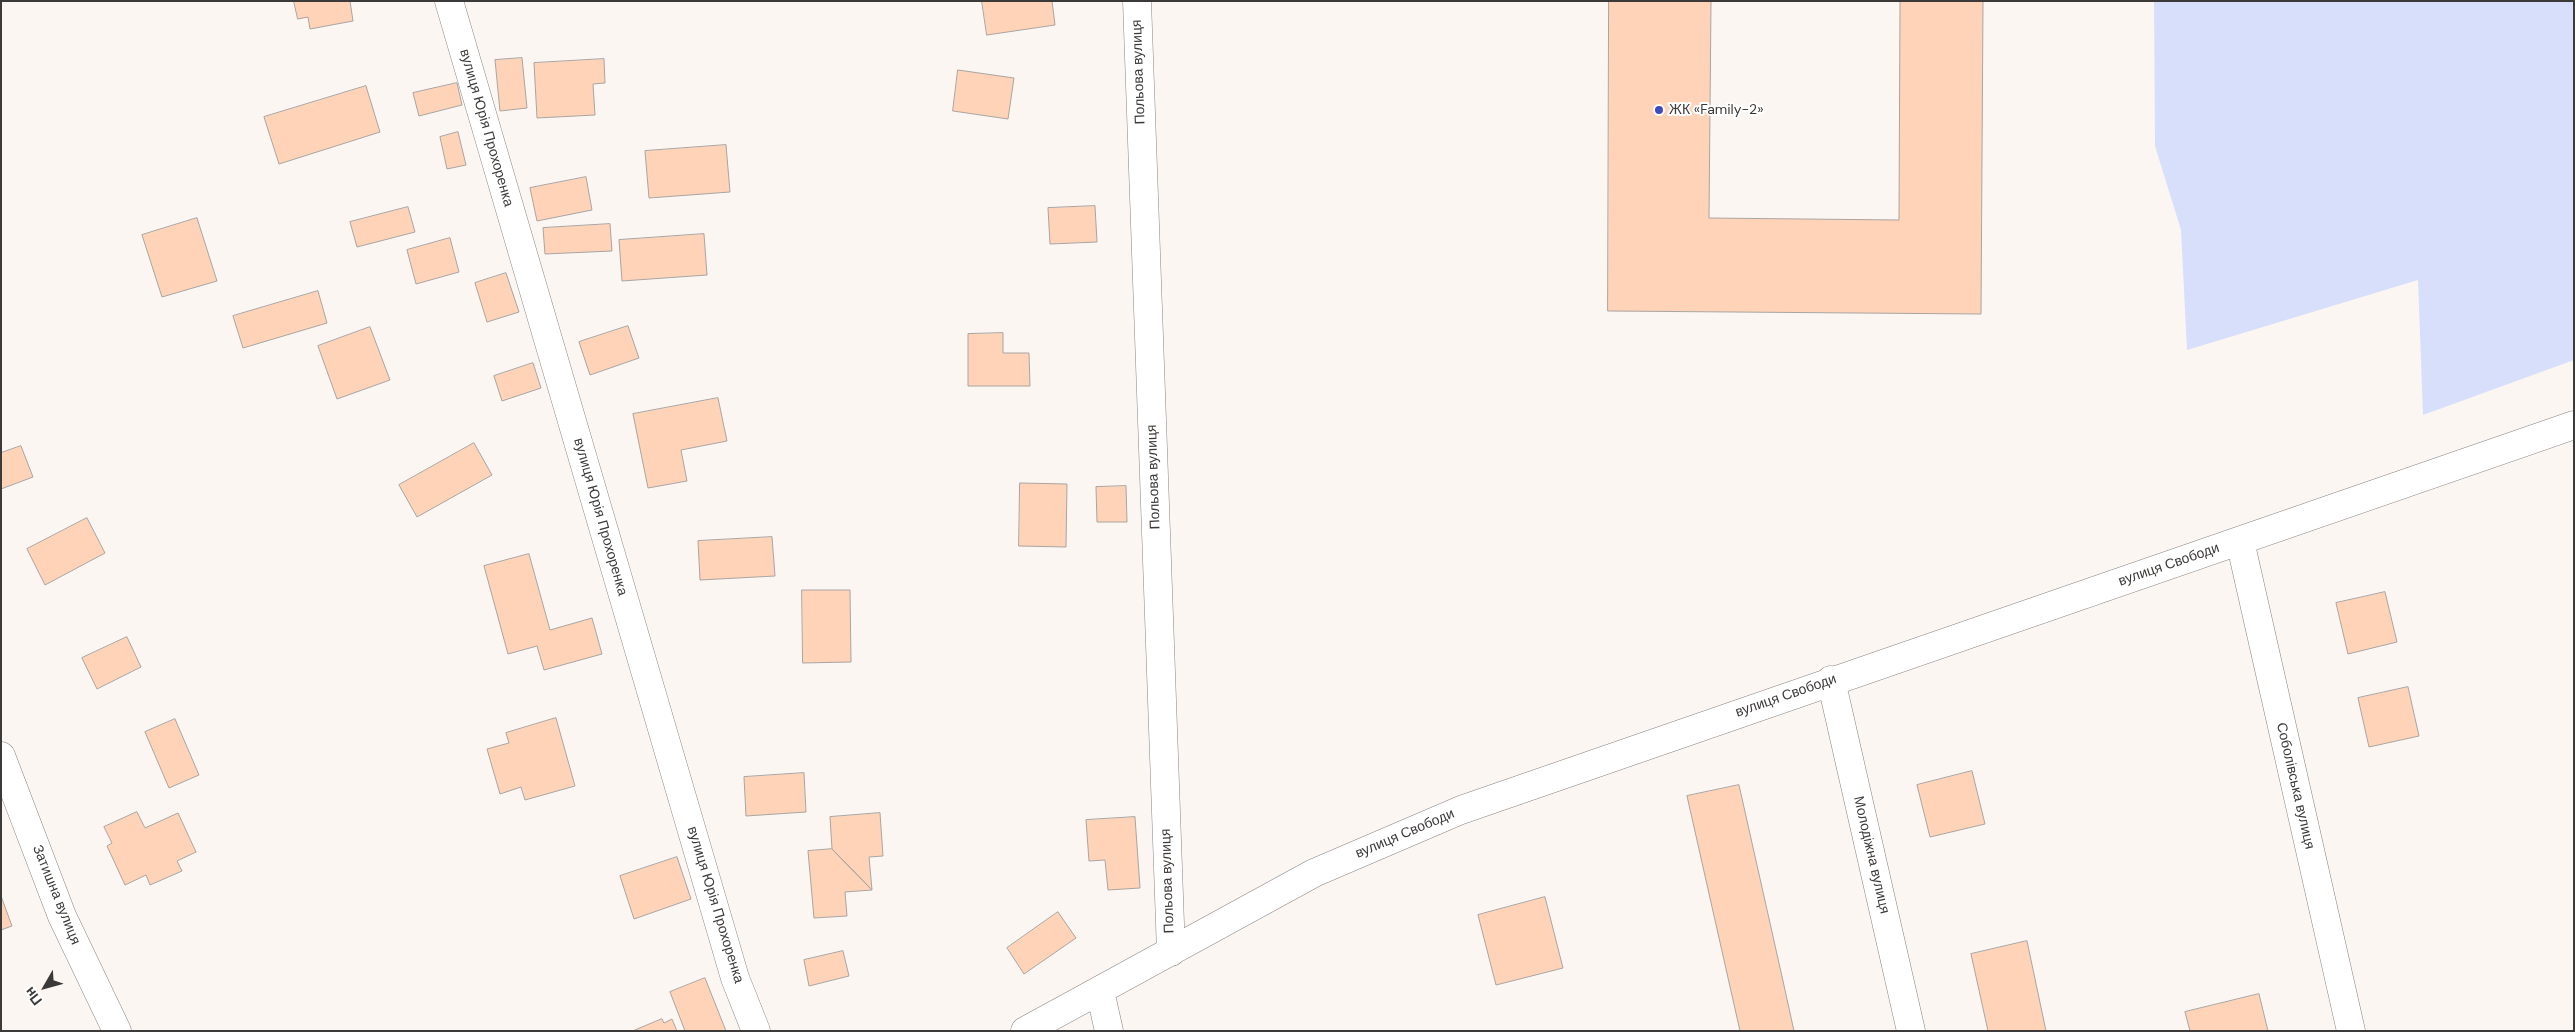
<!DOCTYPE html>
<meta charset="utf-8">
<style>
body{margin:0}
#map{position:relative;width:2575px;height:1032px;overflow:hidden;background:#fcf6f3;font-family:"DM Sans",sans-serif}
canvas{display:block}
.frame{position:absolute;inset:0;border:2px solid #3c3a39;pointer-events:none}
.north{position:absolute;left:20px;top:962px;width:50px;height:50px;-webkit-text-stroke:4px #fff;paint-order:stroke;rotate:232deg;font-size:14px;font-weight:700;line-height:20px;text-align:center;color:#3c3a39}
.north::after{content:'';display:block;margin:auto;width:18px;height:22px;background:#3c3a39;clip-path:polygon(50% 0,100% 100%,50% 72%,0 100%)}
</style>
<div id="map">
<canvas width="2575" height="1032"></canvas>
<div class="frame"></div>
<div class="north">Пн</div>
</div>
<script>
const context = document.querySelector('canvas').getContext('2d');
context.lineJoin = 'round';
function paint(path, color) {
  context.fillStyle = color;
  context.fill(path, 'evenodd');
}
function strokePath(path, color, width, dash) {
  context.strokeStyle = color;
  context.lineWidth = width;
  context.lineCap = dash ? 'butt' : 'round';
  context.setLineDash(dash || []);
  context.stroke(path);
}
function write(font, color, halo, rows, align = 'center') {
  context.font = font + ' "DM Sans",sans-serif';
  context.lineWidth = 4;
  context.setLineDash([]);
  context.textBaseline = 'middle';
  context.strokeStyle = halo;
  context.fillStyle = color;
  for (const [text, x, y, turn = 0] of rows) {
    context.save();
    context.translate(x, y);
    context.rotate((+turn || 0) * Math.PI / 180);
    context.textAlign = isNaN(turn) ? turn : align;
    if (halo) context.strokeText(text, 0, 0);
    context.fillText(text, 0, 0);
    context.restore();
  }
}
paint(new Path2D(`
 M2154,1H2574V360L2423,415L2418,280L2187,350L2181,230L2155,146Z`), '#d7dffb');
const building = new Path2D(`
 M294,1H350L353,21L310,29L308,17L298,19Z
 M982,1H1052L1055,25L987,35Z
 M1609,1H1711L1709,218L1899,220L1900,1H1983L1981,314L1608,311Z
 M522,58L527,108L500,111L495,60Z
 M604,59L605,83L593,84L595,115L537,118L534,63Z
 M958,70L1014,78L1008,119L953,111Z
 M457,83L462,105L419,116L413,93Z
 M366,86L380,132L279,164L264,117Z
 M458,132L466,165L447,169L440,137Z
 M726,145L730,192L649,198L645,151Z
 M586,177L592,210L537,221L530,188Z
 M1095,206L1097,242L1050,244L1048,208Z
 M408,207L415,232L357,247L350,222Z
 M197,218L217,281L162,297L142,235Z
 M610,224L612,251L545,254L543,228Z
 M704,234L707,275L622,281L619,240Z
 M450,238L459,272L416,284L407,250Z
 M506,273L519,312L487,322L475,283Z
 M318,291L327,323L243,348L233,316Z
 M628,326L639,358L590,375L579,342Z
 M370,327L390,380L337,399L318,346Z
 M1003,333V353H1029L1030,386H968V334Z
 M533,363L541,388L502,401L494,376Z
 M718,398L727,441L681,450L687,481L648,488L633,414Z
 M474,443L492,475L417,517L399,485Z
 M21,446L33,477L1,489V453Z
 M1020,483L1067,484L1066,547L1019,546Z
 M1126,486L1127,522H1097L1096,487Z
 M87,518L105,553L45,585L27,549Z
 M772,537L775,576L700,580L698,541Z
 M529,554L550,630L592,618L602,654L544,670L537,646L508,654L484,566Z
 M802,590H850L851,662L803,663Z
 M2385,592L2397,642L2348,654L2336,603Z
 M127,637L141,667L97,689L82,658Z
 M2408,687L2419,736L2369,747L2358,698Z
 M556,718L575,786L525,800L521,787L500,794L487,749L509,743L506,733Z
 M175,719L199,775L169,788L145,732Z
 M1972,771L1985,824L1930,837L1917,785Z
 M804,773L806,812L746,816L744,777Z
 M1739,785L1783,981L1794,1031H1740L1687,796Z
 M137,812L145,828L178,813L196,852L177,861L182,871L150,885L146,875L125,885L107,846L112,843L104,827Z
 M880,813L883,856L869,857L872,890L832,849L830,817Z
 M1135,817L1140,888L1108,890L1105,860L1089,861L1086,820Z
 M832,849L872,890L845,892L847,916L814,918L808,851Z
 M677,857L691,899L634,919L620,876Z
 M1,896L12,926L1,930Z
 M1545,897L1563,968L1496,985L1478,915Z
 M1058,912L1076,938L1024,974L1007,948Z
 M2027,941L2046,1031H1988L1971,954Z
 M843,951L849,976L809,986L804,960Z
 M705,978L726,1031H685L670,992Z
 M2259,994L2268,1031H2190L2185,1012Z
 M662,1019L664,1023L672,1019L677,1031H633Z`);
paint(building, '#fed3b8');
strokePath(building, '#a9a4a1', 1);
const street = new Path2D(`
 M449,1L735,978L756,1031
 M1137,1L1171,952
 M2240,541L2351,1031
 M1831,680L1911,1031
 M1,756L62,916L117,1031
 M1100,991L1109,1031
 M1025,1031L1314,873L1461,810L2574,425`);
strokePath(street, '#8a8583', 29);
strokePath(street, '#fff', 28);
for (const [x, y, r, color] of [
 [1659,110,5,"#3f4abe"]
]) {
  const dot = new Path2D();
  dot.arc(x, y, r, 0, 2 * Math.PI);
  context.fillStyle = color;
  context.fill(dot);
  strokePath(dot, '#fff', 2);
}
write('14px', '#3c3a39', '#fff', [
 ["Польова вулиця",1139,72,-92],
 ["вулиця Юрія Прохоренка",486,128,74],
 ["Польова вулиця",1154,477,-92],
 ["вулиця Юрія Прохоренка",600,517,74],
 ["вулиця Свободи",2169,565,-19],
 ["вулиця Свободи",1786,696,-19],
 ["Соболівська вулиця",2295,786,77],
 ["вулиця Свободи",1405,834,-23],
 ["Молодіжна вулиця",1871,855,77],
 ["Польова вулиця",1168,881,-92],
 ["Затишна вулиця",56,895,68],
 ["вулиця Юрія Прохоренка",715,905,73]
]);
write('14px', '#3c3a39', '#fff', [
 ["ЖК «Family-2»",1669,110]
], 'left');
</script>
